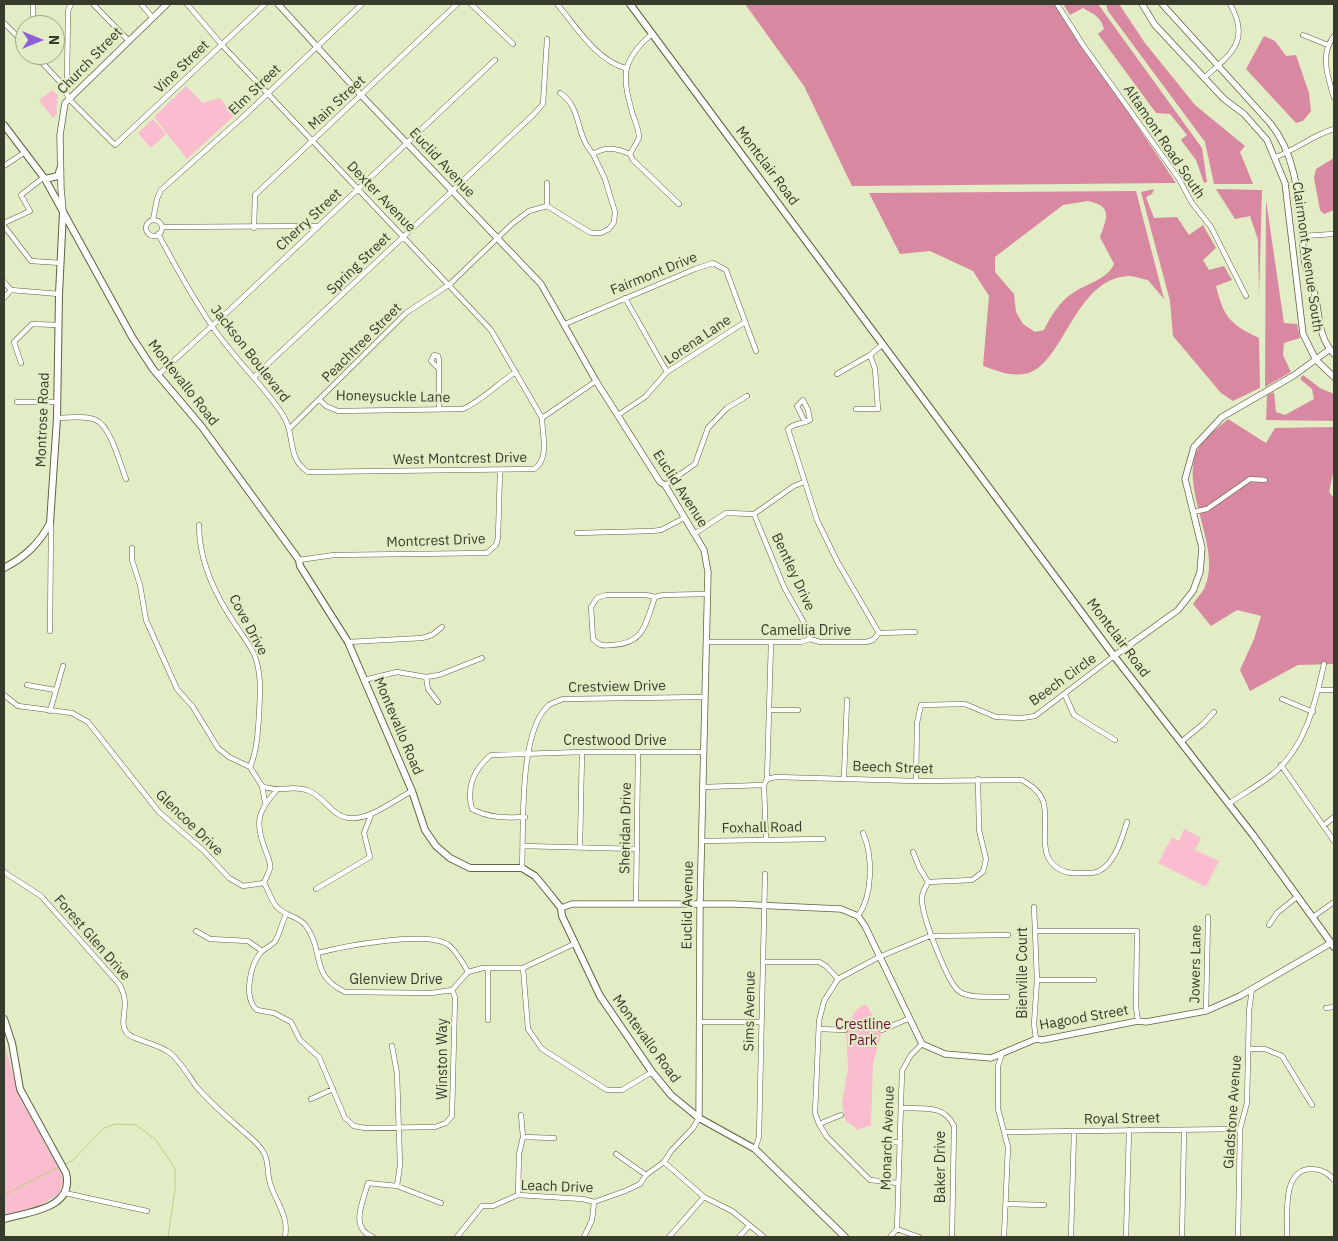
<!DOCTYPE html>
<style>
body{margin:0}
#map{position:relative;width:1338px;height:1241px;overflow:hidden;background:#e3edc5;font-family:"IBM Plex Sans",sans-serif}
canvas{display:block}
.frame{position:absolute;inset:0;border:5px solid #373b2b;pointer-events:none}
.north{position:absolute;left:15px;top:15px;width:50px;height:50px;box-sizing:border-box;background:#e3edc5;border:1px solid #9ea687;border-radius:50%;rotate:90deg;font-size:14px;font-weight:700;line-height:20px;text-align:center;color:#373b2b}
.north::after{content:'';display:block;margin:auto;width:18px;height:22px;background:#8e5fd8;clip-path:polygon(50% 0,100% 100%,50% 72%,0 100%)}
</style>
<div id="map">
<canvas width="1338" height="1241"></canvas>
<div class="frame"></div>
<div class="north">N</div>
</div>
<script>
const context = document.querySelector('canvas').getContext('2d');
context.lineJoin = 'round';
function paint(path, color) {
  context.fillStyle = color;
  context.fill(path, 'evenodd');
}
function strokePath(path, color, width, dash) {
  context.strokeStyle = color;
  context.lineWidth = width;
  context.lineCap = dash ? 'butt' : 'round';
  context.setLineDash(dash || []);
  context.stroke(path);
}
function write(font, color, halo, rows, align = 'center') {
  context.font = font + ' "IBM Plex Sans",sans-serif';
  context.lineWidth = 4;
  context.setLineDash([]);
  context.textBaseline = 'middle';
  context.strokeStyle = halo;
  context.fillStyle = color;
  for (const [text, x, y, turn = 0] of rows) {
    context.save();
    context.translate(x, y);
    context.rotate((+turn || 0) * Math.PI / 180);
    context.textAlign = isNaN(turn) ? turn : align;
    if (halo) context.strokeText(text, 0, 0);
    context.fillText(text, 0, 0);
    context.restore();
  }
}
paint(new Path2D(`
 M186,86L203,103L220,98L234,116L187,159L154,117Z
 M52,90L58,95C58,101 55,106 57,113L53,118L39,100Z
 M153,119L166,134L151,148L138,133Z
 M1184,829L1201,838L1195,850L1219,861L1206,887L1158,863L1172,837L1179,841Z
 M866,1004L882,1031L873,1064L871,1125L858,1130L845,1120L842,1103L848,1069L846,1027L857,1009Z
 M4,1042L14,1078L36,1127L62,1173L63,1184L58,1195L39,1206L4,1215Z`), '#f9bdcf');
paint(new Path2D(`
 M745,4H1055L1176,183L852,186L804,86Z
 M1063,4H1098L1202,148L1207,182L1204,183L1196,160L1181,140L1187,135L1170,114L1156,113L1098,34L1104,29C1101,17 1094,14 1083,8L1070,15Z
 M1106,4H1119L1145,43L1195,105L1245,146L1240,152L1253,184H1214L1205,142L1108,11Z
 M1264,36L1275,41L1286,56L1296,55L1309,93L1311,111L1303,121L1296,123L1246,69Z
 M1334,158V210L1324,214L1320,210L1314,178L1316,169Z
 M1154,189L1152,194L1146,197L1154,218L1177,217L1189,235L1203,225L1216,248L1203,260L1209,270L1224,266L1232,280L1216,286C1224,318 1230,324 1259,338L1260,388L1233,401L1221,393L1173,336L1170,301L1141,192Z
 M1216,189L1262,190L1259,298L1258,240L1250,216L1235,219Z
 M1136,191L1164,299L1148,280C1142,279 1135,276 1129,276C1073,278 1064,368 1024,374C1009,376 997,371 983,366L989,296L973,271L930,251L900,254L869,193ZM1088,201C1113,206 1107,218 1100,237L1114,264C1107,280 1087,283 1073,293C1059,302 1051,316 1044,330L1035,332L1023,324L1016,312L1014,294L995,272V257L1063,205Z
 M1266,200L1284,323L1297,324L1300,338L1284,343L1283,355L1291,372L1265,387Z
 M1303,375L1320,388L1334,394V421L1266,420L1267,395L1274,392L1276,412L1285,415L1314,399L1312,389L1300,379Z
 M1228,419L1266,443L1275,428L1334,427V469L1329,492L1334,498V664L1298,665L1250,691L1240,670L1254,639L1261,616L1237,610L1211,626L1193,604C1196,599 1201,594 1204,589C1223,551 1183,496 1195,456C1200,440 1217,429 1228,419Z`), '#d988a2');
strokePath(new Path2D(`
 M65,1164L72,1161L104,1128L116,1124L136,1125L156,1140L175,1169V1189L168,1237
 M4,1195L59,1167`), '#bcce7f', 1);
const minor = new Path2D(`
 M93,4L128,40
 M141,4L152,17
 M187,4L222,45L491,330L542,418
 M471,4L513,44
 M557,4C576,26 596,60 625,68
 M1057,4L1083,45L1179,179L1192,203L1211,227L1246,296
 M4,23L25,44
 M33,25V4
 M1303,35L1328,45
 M1334,36C1319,56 1328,76 1334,98
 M35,55L63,85L69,99L115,145L265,4
 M1204,78C1231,54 1251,41 1230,4
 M63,85L67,80L68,11L71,4
 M560,93C582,107 575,135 593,154
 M593,154C606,146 616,148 630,154L633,160L679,204
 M630,154L639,138C639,130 636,123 633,115C622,77 620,61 652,34
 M1276,157C1297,149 1313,135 1334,129
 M4,166L25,152
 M547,206V183
 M153,220L157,199L161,190L244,116L362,4
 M146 228a8 8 0 1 1 16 0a8 8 0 1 1-16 0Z
 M4,223L30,211L21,195L44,177
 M4,226L31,261L61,263
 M162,227L319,226
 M254,228L255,195L457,4
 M158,234C175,265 192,297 212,326C233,357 260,382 281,412C297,434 285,457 308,472L534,469C550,459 542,434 542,418L596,381
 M1302,236L1334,234
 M4,282L11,290
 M11,290L59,294
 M4,298L11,290
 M625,298L667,372
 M565,324L695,269L713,263L726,270L756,351
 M21,363L14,342L32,324L58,325
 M438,368L431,361L434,355L438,356L439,360V408
 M159,374L235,305L495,60
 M837,374L870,355
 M255,376L533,115L543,104L547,39
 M320,400L326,406L338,411L463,409C483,400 498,383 516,372
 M17,402H56
 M856,409H878L875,369L870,355L883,344
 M618,415L645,397L667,372L745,322
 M57,418C69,418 85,415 96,420C111,427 120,464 126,479
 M805,422L797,406L803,400L808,410L810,420C803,424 794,423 788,429L817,520L837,561L879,633
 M290,428L406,313L450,284L512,224L529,211L547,206L591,233H601L609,229L614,222L615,212L605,179L593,154
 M665,485L695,464L708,428L727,408L747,396
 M1193,512L1207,509L1250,479L1265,480
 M754,514L784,587L808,630L810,639
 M199,525C199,557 212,588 229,615C237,628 247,640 254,654C262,673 260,694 259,714C258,732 257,751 250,767
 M577,533L652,531L661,530L684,518
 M694,534L726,513L754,514L794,486L804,482
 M132,548V560L140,585L146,620L177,689L193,707L218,748L229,757L250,767L262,786L265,802
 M299,560L334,555L487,553L496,545L498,538L500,471
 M655,597C645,624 645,644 611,645C603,646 599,646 593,639L591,607L597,598L606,595H646L655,597L663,595L706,594
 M50,631L51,524
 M348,642L422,638L432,635L442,627
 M707,642H801L810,639L820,642H866L873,640L879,633L915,632
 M426,677L428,689L438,702
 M364,680L397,672L426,677L439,675L482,658
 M27,685L55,690
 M1318,690H1334
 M4,695L18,706L72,713L88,722L159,812L204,851L229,878L243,886L264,883C265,879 269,873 270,868C271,862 267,855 265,849C255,823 257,812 276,791
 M1065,695L1074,715L1115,740
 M1282,699L1313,712
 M769,710H798
 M50,711L63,666
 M1181,742L1203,724L1214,712
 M1281,765L1334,841
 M844,777L847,700
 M767,779L776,777L916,781L1022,780C1031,786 1039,790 1043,801C1051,823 1032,861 1066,872C1073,874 1082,873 1089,873C1112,874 1122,839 1127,822
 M978,779L979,830L986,859L983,872L972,880L928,882C926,887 921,893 922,900C922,916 948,985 960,992C972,999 993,996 1007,997
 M916,781L917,723L921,705L965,704L996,717L1022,718L1035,716L1114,656
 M262,786C279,793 290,785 307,790C319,794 326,805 335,812C358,831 390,802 412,791
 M703,787L764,785
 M1228,804C1243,794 1259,785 1273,774C1306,746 1315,704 1324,664
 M525,817C507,818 488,818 472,809C466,787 473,770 491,755L582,752H704
 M1323,826L1334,817
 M766,840L764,785L767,779L771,642
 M702,841L823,839
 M523,846L637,849
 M580,846L582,752
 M913,852L919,867L928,882
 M522,868C524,829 518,731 549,705C553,702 559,701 563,699L705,697
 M4,872L41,896L119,984C132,1005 118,1020 126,1032C133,1041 158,1043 170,1053C181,1062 188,1075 196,1086C210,1103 227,1117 243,1131C251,1138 259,1144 264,1153C269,1162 267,1174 270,1183C276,1203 289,1215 285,1237
 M264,883C269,891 271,901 277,907C285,916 299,916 306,926C325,952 309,975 345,992L432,993L452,990L468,972L483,968H523L576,943
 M316,889L370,857L364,833L371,815
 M636,904L638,752
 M1034,907L1037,980L1034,1024L1036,1039
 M286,914C282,923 280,932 276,940C272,946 265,948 261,952C250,965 243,998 257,1010L274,1013L291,1022L300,1040L319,1057L345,1118L354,1126L365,1128L435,1127L446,1123L452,1116L455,997L452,990
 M858,916C873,895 873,856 863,833
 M1313,917L1334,902
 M1269,925L1277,913L1298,896
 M196,931L210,939L248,941L262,951
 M1036,931H1137L1136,1007L1138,1021
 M318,953C344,946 425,931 447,944C456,950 463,963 468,972
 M763,962H819L826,966L838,979
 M488,968V1020
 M523,968L528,1029L542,1049L607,1090H622L652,1072
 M1037,980H1094
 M1326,1008L1334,1007
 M1206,1011L1208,917
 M700,1022H761
 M819,1029L845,1030
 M882,1030L908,1019
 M392,1046L397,1073L400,1165L397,1186
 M1249,1049H1265L1282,1056L1312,1105
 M1002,1054L998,1066V1109L1008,1147L1004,1237
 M311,1099L333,1089
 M902,1108C923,1109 944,1104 954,1126L952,1237
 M819,1124L841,1115
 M1004,1132L1240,1129
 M523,1137L554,1138
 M885,1143L899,1142
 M755,1149L759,1137L765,874
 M616,1154L646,1175
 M664,1162L704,1197L732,1211L764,1237
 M898,1183L870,1180L827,1137L819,1124L815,1113L819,1021L824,1001L838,979L879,957L930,936L1008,935
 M65,1193L147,1211
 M518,1195L519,1154L523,1137L521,1115
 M1007,1204L1044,1205
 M897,1229L919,1237
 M373,1237C349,1228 363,1202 368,1183L397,1186L441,1203
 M457,1237L482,1206H493L518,1195L583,1199L594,1202L625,1191L640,1184L646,1175L664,1162L671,1151L693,1128L699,1118
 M584,1237L592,1220L594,1202
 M669,1237L704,1197
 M739,1237L749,1226
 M890,1237L897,1229L902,1071L911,1055L922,1044
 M1071,1237L1074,1131
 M1126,1237L1129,1130
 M1182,1237L1184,1130
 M1238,1237L1240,1129L1247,1103L1249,1011L1252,989
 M1287,1237C1288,1217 1281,1171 1310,1169C1321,1169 1327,1172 1334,1180`);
const tertiary = new Path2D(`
 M278,4L361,95L541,284L596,381L660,482L665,485L704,550L708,572L700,905L699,1118
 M1142,4L1155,25L1224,99L1244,114L1267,140L1285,183L1303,334L1316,360L1334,377
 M1162,4L1270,123C1302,162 1298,215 1305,263C1307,276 1314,287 1316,300C1320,320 1319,338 1334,354
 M63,210L61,189L60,135L65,103L167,4
 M1114,656L1178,610L1193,591L1200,572L1202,548L1185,479L1194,447L1222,417L1293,376L1330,349
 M561,908L572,904H733L841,909L858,916L865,926L922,1044L945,1054L991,1058L1036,1039L1042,1040L1138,1021L1146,1022L1206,1011L1240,996L1331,943`);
const secondary = new Path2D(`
 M630,4L1114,656L1253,835L1334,947
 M4,125L45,179L132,337L153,369L202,427L299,560L300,566L348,642L412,791L425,830L436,846L450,858L470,868H522L535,876L545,888L561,908L562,916L600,996L652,1072L671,1095L699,1118L755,1149L845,1237
 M45,179L58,176L60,169
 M4,568C25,557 39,544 50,523L57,418L59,294L63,212
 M4,1019L12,1043L20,1089L66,1173C75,1209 28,1212 4,1219`);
strokePath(minor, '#5b6340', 5.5);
strokePath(tertiary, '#5b6340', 7);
strokePath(secondary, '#5b6340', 8);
strokePath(minor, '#fff', 4.5);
strokePath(tertiary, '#fff', 5.5);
strokePath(secondary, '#fff', 6);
write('14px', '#373b2b', '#e3edc5', [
 ["Church Street",90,61,-46],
 ["Vine Street",182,67,-44],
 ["Elm Street",255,90,-44],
 ["Main Street",337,103,-43],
 ["Altamont Road South",1164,142,56],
 ["Euclid Avenue",442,163,47],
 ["Montclair Road",767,166,53],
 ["Dexter Avenue",381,197,46],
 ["Cherry Street",309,220,-43],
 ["Clairmont Avenue South",1307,257,82],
 ["Spring Street",359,264,-44],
 ["Fairmont Drive",654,274,-22],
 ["Lorena Lane",698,340,-34],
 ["Peachtree Street",362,343,-45],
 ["Jackson Boulevard",250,354,52],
 ["Montevallo Road",183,383,52],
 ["Honeysuckle Lane",393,397,1],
 ["Montrose Road",43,420,-88],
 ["West Montcrest Drive",460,459,-1],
 ["Euclid Avenue",680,489,57],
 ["Montcrest Drive",436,541,-2],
 ["Bentley Drive",793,572,65],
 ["Cove Drive",248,625,62],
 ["Camellia Drive",806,631],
 ["Montclair Road",1118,638,53],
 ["Beech Circle",1063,680,-36],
 ["Crestview Drive",617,687,-1],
 ["Montevallo Road",398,726,67],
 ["Crestwood Drive",615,741],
 ["Beech Street",893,768,2],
 ["Glencoe Drive",189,823,44],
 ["Sheridan Drive",626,828,-89],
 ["Foxhall Road",762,828,-1],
 ["Euclid Avenue",688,905,-89],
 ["Forest Glen Drive",92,938,49],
 ["Jowers Lane",1196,964,-89],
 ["Bienville Court",1023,973,-90],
 ["Glenview Drive",396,980],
 ["Sims Avenue",750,1011,-89],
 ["Hagood Street",1084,1018,-10],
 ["Montevallo Road",646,1039,54],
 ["Winston Way",443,1059,-90],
 ["Gladstone Avenue",1233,1112,-86],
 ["Royal Street",1122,1119,-1],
 ["Monarch Avenue",888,1138,-88],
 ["Baker Drive",941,1167,-90],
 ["Leach Drive",557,1187,2]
]);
write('14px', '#700f3d', '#e3edc5', [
 ["Crestline",863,1025],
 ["Park",863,1041]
]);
</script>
